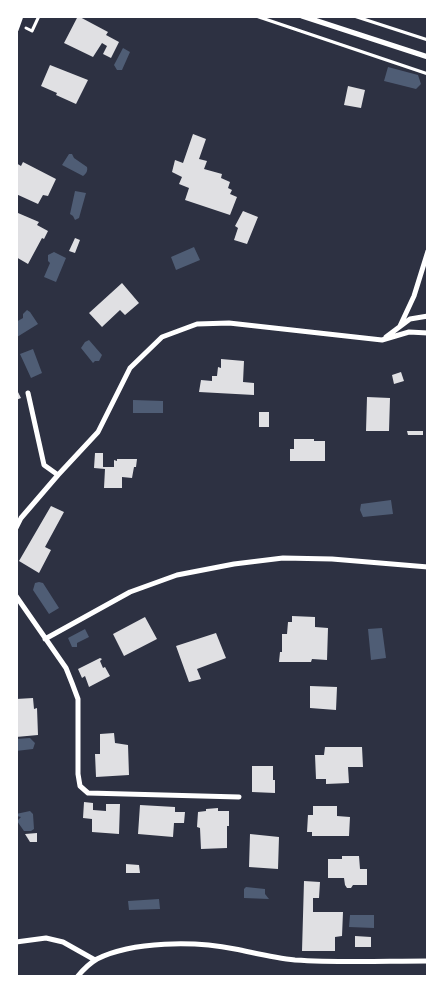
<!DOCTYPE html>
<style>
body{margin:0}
#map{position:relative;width:444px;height:993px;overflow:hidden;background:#2d3142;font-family:"Fira Sans",sans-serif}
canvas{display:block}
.frame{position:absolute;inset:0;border:18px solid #fff;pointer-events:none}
</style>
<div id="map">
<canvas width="444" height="993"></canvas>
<div class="frame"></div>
</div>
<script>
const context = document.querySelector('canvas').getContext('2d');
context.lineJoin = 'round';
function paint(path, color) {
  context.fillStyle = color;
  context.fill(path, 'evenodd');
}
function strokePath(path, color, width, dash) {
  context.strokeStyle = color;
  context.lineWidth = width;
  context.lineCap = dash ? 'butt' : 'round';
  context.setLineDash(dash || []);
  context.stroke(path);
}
paint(new Path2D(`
 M123,48L130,52L122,70H117L114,65Z
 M388,67L418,75L421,84L416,89L384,81Z
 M69,154H72L74,158L87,167C88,171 86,174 83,176L62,165Z
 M75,191L86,193L79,218L75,220L73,216L70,214Z
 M194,247L200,260L176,270L171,257Z
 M54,252L66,258L56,282L44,277L50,263L48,261V255Z
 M27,310L30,312L38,324L17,337L16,322L23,318V314Z
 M89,340L102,355L99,361H95L93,363L81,348L85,342Z
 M33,349L42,373L31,378L20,354Z
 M133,400L163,401V413H133Z
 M391,500L393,514L363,517L360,510L361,504Z
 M39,582L43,583L59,608L49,614L33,590L35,583Z
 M382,628L386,658L371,660L368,629Z
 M85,629L89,637L77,643V647H72L68,638Z
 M30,738L35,743L33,749L16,751V739Z
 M30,811L33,814L34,829L31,831H24L17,821L21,817L17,816L16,814Z
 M246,887L265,889V894L269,899L244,898V889Z
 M159,899L160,909L129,910L128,901Z
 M350,915H374V928L349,927Z`), '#4f5d75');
paint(new Path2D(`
 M78,16L108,32L106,35L119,42L111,58L103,54L107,46L102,43L93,57L64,43Z
 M50,65L88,80L76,104L56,95L57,93L41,86Z
 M348,86L365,90L361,108L344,105Z
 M193,134L206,139L199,159L207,161L204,169L222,174L221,178L230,182L228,188L232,190L230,194L237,197L230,215L185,200L189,188L179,184L182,177L172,172L175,160L183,163Z
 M23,162L56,179L48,196L43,195L38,204L16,194V163L21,166Z
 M243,211L258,217L247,244L234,240L238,228L235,226Z
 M18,213L39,222L37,225L48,231L44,239L42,238L28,264L16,257V235L18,232L16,231V215Z
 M75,238L80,240L75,253L69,251Z
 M122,283L139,303L125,315L120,310L102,327L89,313Z
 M221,359L244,361L243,382L254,383V395L199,392L201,380L212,381V376H217L218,367L221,368Z
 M401,372L404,381L394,384L392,375Z
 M16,388L21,398L16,400Z
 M367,397L390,398L389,431H366Z
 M259,412H269V427H259Z
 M407,431H423V435H408Z
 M294,439H314V441H325V461H290V449H294Z
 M95,453H103V467H114V460L117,461V459H137L136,467H134L132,478L122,477V488H104L105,469L94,468Z
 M51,506L64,512L45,547L51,550L39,573L19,561Z
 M292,616L315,617V627L328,628L327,660L312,659L311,662H279L280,652H282V634H287L288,622H292Z
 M145,617L157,639L124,656L113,634Z
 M216,633L226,658L197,669L201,679L189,682L176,646Z
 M100,658L102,659L100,661L103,668L105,667L110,676L89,687L85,676L82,678L78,669Z
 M310,686L337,687L336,710L310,708Z
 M33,698L34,709L37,708L38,735L16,737V699Z
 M114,733L115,743L128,745L129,775L96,777L95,754H100V734Z
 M325,747H362L363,767H348L349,783L326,784V779H316L315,755H324Z
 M252,766H273V780H275V793L252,792Z
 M84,802L93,803V810L106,811V804H120L119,834L92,832V819L83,818Z
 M140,805L175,807V812H185L184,823H174L173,837L138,834Z
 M313,806H337V816L350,817L349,836H312V832H307L308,815H313Z
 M218,808V811H229V826H227V848L201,849L200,828L197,827L198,812L206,811V809Z
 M37,833V842H30L25,834Z
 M250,834L279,837L278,869L249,867Z
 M342,856H359L360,869H367V885H353L351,888H347L345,885L344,878H328V859H342Z
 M126,864L139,865L140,873H126Z
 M304,881L320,882L319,898H313V912H343L342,936L335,937V951H302Z
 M355,936L371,937V947H355Z`), '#e0e0e3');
strokePath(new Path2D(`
 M256,16L428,74
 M354,16L428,40
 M26,28L32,31L39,16`), '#fff', 3);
strokePath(new Path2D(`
 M302,16L428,57
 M16,30L21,16
 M400,326L414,296L428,251
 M386,337L410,319L428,316
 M28,393L44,465L58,475
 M16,528L21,518L58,475L98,432L130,368L162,337L197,324L229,323L382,340L409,332L428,333
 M16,596L66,668L72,683L78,699V774L80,786L88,793L239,797
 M45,639L130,592L177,575L234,564L283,558L332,559L428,567
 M16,942L46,938L63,942L95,960
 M77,977C82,971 90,963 97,959C133,941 195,941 235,949C255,953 274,958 295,960C339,963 384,961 428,961`), '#fff', 5);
</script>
